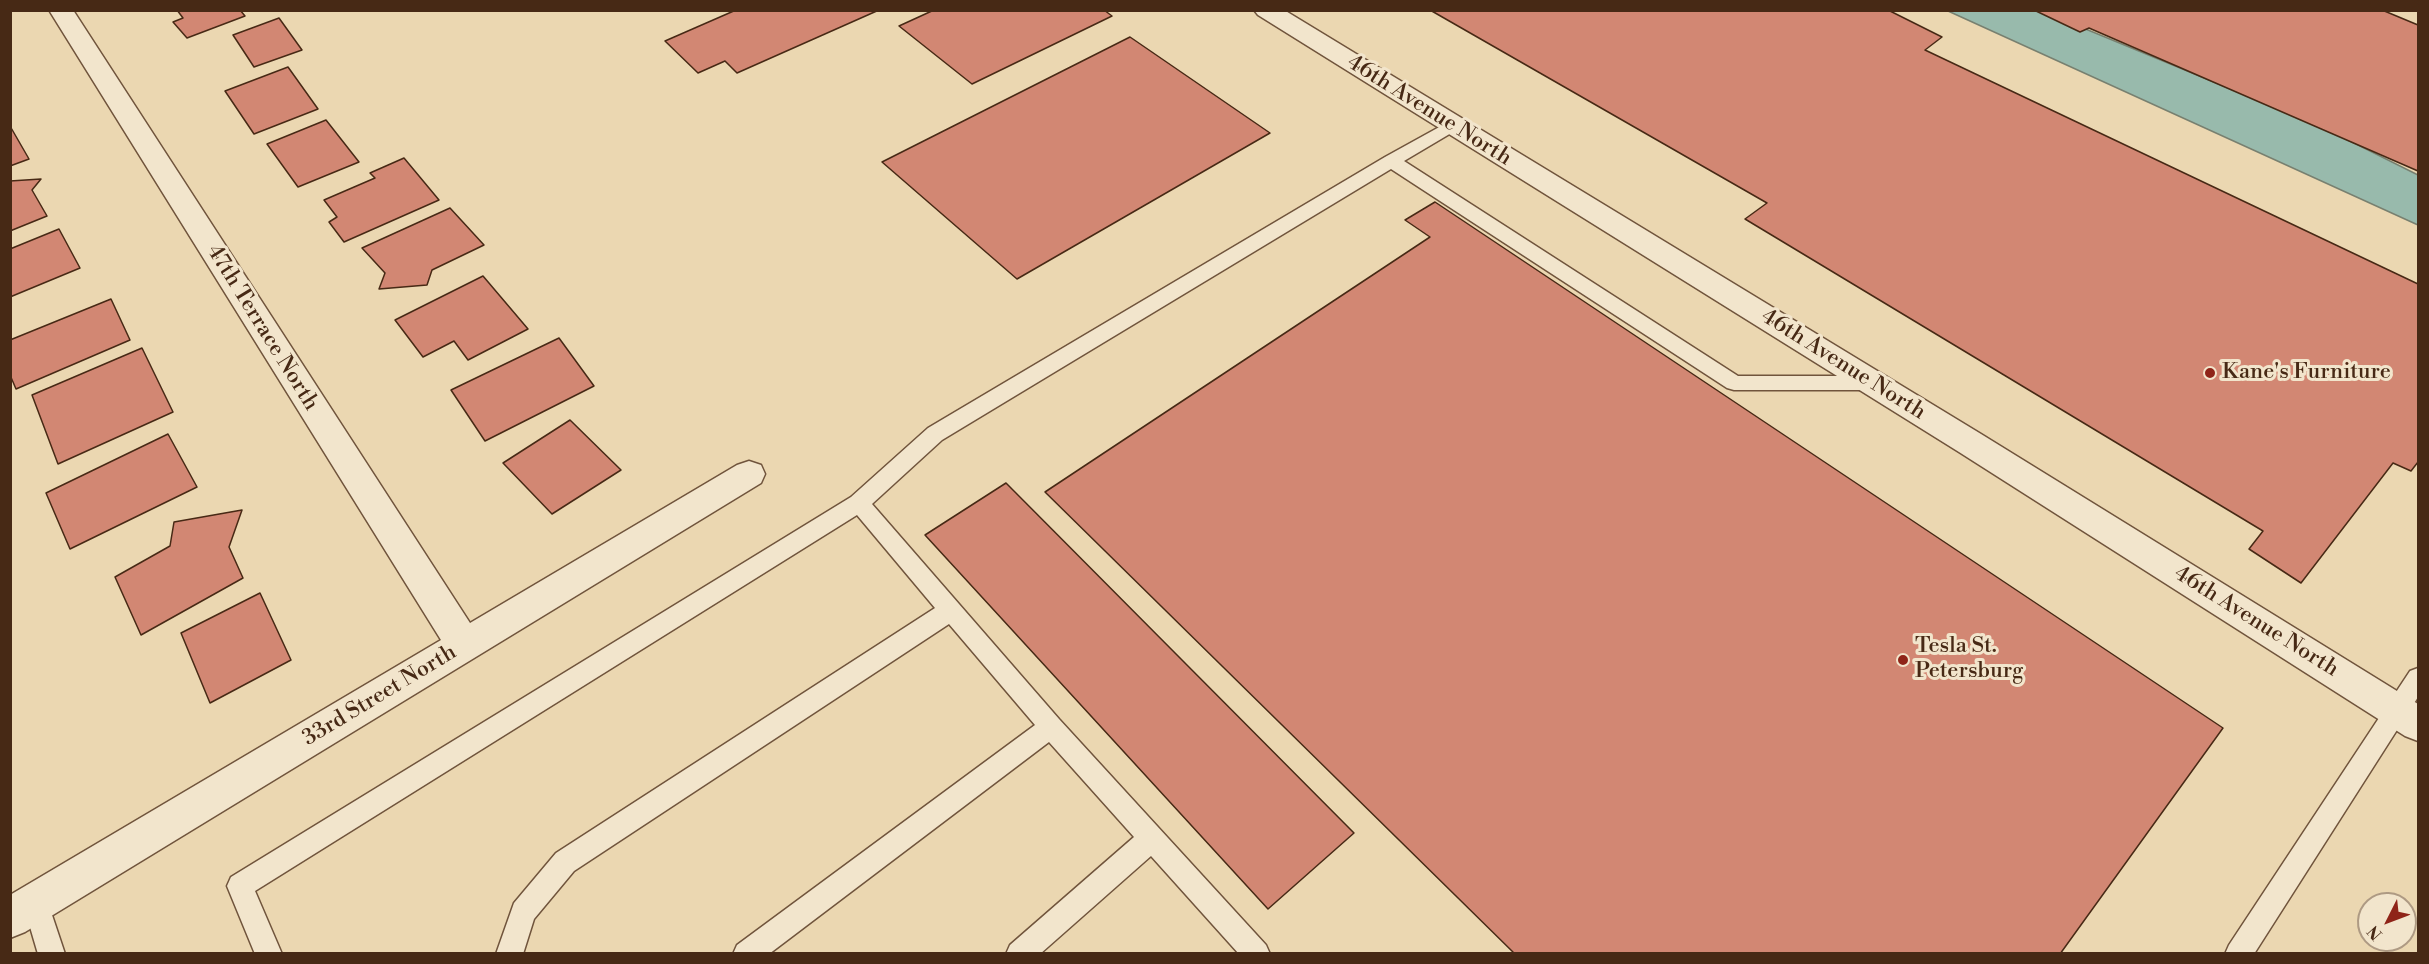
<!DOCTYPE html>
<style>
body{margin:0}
#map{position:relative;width:2429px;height:964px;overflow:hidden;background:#ebd7b1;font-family:"Libre Bodoni",serif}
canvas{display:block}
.frame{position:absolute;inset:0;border:12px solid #472915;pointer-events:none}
.north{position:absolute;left:2357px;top:892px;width:60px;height:60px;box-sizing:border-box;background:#f2e5cc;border:2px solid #ae9a83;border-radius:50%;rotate:228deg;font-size:16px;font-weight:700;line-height:24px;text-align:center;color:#472915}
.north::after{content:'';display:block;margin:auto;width:21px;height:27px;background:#8f2418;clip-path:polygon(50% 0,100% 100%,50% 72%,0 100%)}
</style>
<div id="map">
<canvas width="2429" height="964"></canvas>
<div class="frame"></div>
<div class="north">N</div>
</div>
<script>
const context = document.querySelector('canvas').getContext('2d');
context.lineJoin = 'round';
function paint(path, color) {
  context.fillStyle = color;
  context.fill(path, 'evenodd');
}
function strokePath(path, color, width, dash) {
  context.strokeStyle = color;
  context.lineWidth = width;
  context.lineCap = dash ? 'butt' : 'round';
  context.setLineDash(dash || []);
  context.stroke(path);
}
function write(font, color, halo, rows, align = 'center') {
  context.font = font + ' "Libre Bodoni",serif';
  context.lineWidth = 6;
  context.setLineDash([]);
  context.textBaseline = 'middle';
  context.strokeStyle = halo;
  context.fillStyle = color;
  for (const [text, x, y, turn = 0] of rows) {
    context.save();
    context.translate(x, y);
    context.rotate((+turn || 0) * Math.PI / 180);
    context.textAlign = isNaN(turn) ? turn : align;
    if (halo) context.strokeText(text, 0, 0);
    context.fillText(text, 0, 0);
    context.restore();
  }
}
const water = new Path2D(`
 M1948,11H2042L2318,125L2418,175V225Z`);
paint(water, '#98baac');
strokePath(water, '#788070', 1.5);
const building = new Path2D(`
 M177,10H240L245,16L187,38L173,22L183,18Z
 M736,10H879L737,73L725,61L698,73L665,41Z
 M934,10H1104L1112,16L972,84L899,26Z
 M1430,10H1888L1942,37L1925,50L2418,284V462L2411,471L2393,463L2301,583L2249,549L2263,531L1745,219L1767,203Z
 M2382,10L2418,25V171L2089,28L2080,32L2036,11Z
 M279,18L302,50L254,67L233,35Z
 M1130,37L1270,133L1017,279L882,162Z
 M288,67L318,109L254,134L225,91Z
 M326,120L359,162L298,187L267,144Z
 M10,126L29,159L10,166Z
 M404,158L439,200L344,242L329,222L337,217L324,200L375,178L370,173Z
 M41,179L32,190L47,216L10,231V181Z
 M1435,202L2223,728L2060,954H1515L1045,492L1430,237L1405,220Z
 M450,208L484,245L432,270L427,285L379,289L385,273L362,248Z
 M59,229L80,268L10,297V249Z
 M483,276L528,329L468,360L454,341L423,357L395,320Z
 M111,299L130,340L16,389L10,375V340Z
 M559,338L594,386L485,441L451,390Z
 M142,348L173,412L58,464L32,395Z
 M570,420L621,470L552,514L503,463Z
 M168,434L197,487L70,549L46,493Z
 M1006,483L1354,833L1268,909L925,535Z
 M242,510L229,547L243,578L141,635L115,577L170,546L174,522Z
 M260,593L291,660L210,703L181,633Z`);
paint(building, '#d28773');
strokePath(building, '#472915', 1.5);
const service = new Path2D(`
 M1452,120L1458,121L1460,125L1458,129L1404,161L1738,376H1873L1880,378L1883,383L1880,388L1873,390H1734L1727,388L1391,169L942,440L872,504L1059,719L1266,945L1270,954H1239L1151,856L1040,954H1006L1010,945L1134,837L1049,742L769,954H733L737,945L1035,725L949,624L574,871L534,919L523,954H496L514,903L556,853L935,608L857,515L255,891L282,954H255L227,886L231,877L851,497L928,428L1385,157Z
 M2418,668V697L2254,954H2225L2229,945L2410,671Z
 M36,890L45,894L65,954H38L23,903L27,894Z`);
const minor = new Path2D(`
 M49,10H73L470,623L737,465L749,461L761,465L765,474L761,483L25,932L10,938V895L441,640Z
 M1254,10H1284L1981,434L2418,704V741L2405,736L1959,452L1258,15Z`);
strokePath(service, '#70543c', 3);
strokePath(minor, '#70543c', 3);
paint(service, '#f2e5cc');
paint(minor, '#f2e5cc');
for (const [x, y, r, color] of [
 [2210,373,6,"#8f2418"],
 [1903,660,6,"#8f2418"]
]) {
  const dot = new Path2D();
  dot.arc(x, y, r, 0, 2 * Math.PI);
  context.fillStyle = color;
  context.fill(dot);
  strokePath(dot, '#f2e5cc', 2);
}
write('22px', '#472915', '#f2e5cc', [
 ["46th Avenue North",1429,111,32],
 ["47th Terrace North",262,328,58],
 ["46th Avenue North",1843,365,32],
 ["46th Avenue North",2256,622,32],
 ["33rd Street North",380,696,-31]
]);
write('22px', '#472915', '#f2e5cc', [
 ["Kane's Furniture",2222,373],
 ["Tesla St.",1915,647],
 ["Petersburg",1915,672]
], 'left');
</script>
